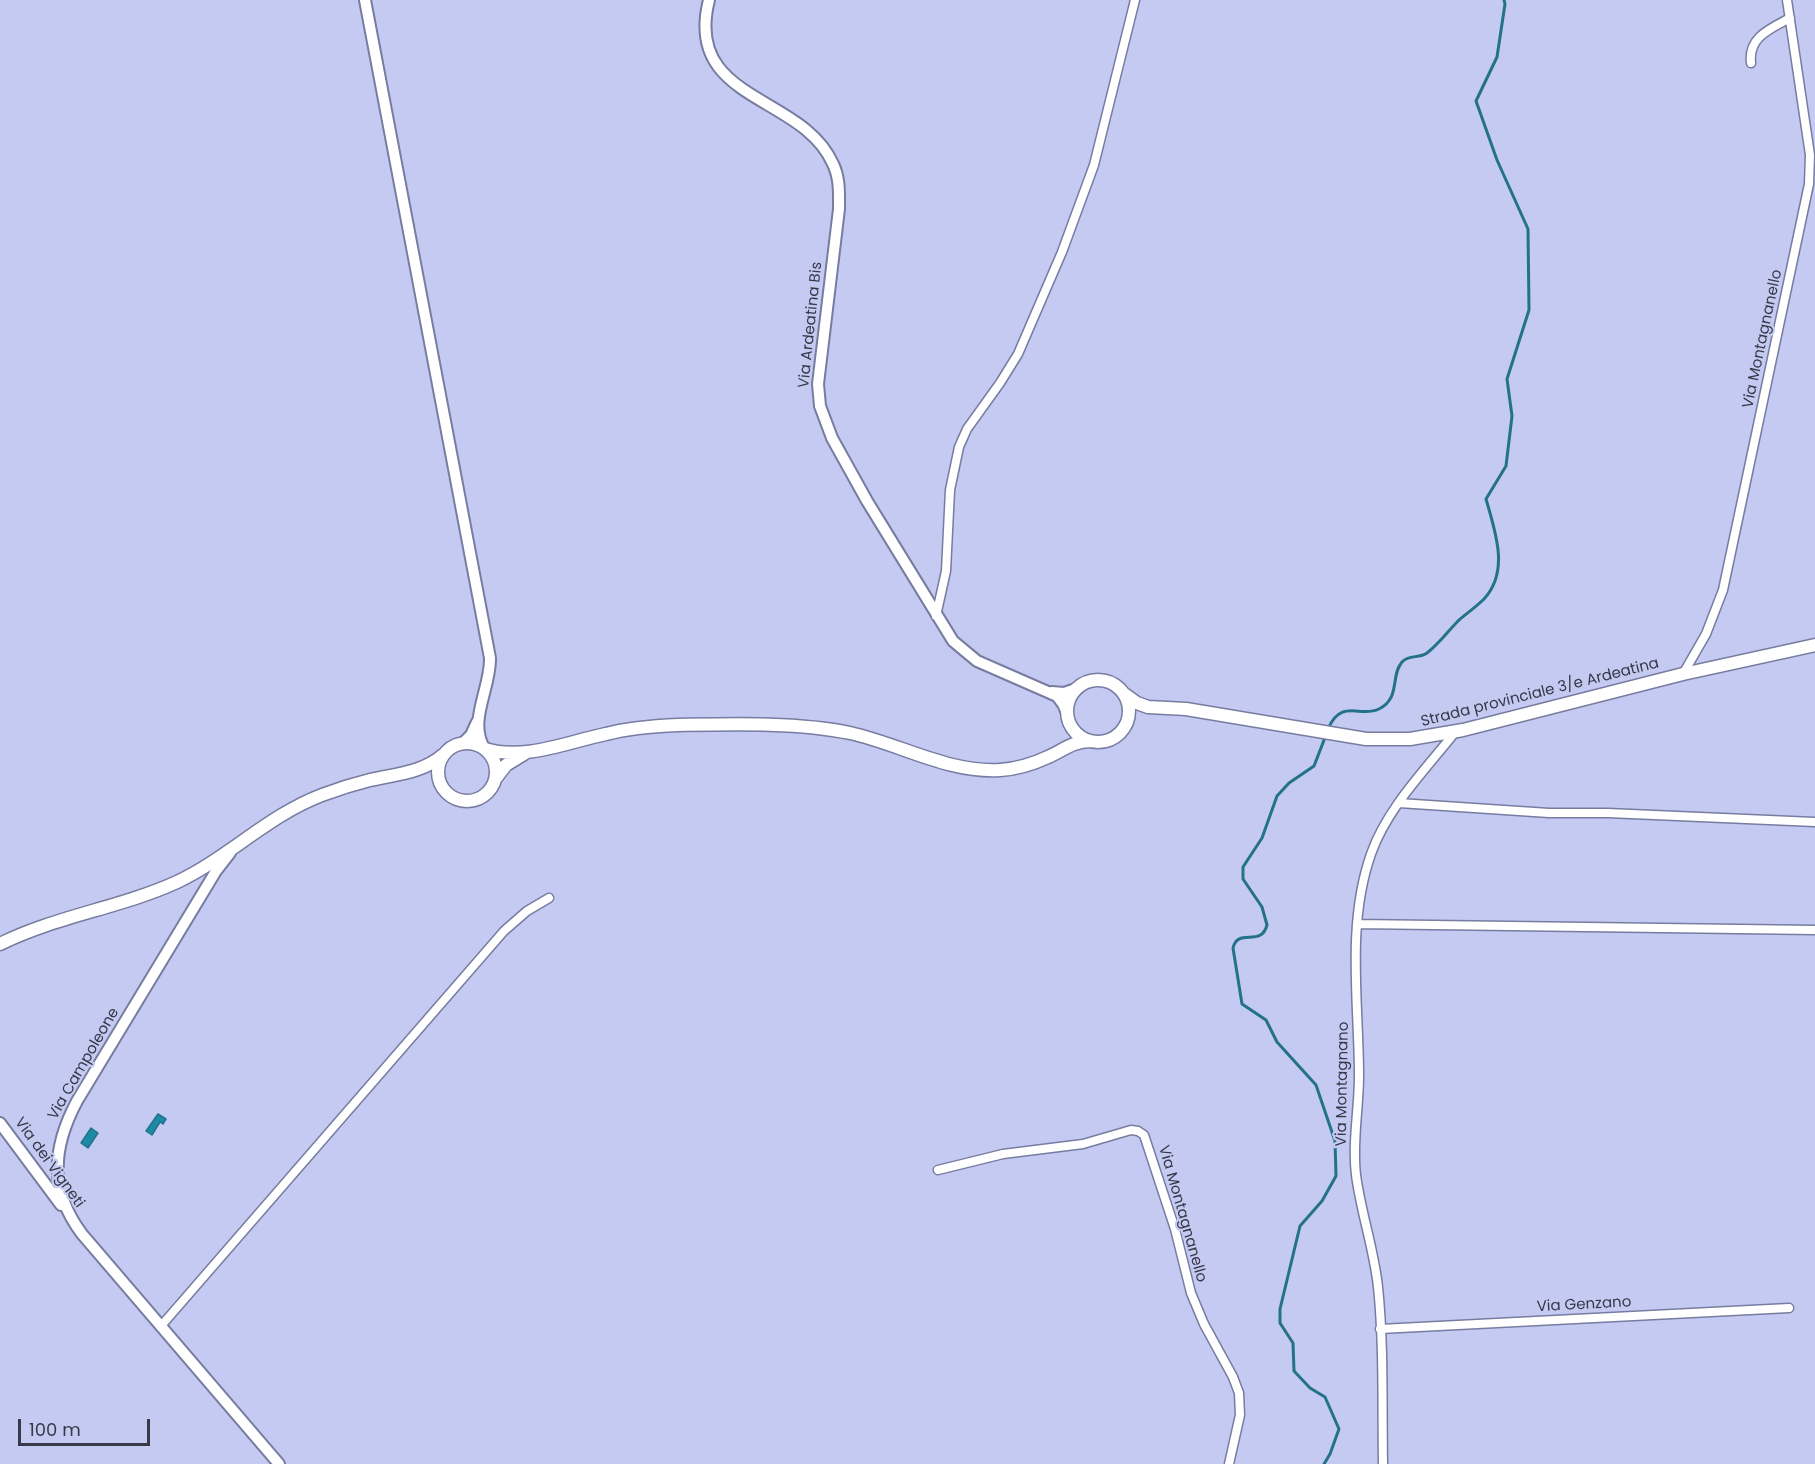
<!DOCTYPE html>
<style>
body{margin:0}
#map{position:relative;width:1815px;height:1464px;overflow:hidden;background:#c4caf1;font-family:Poppins,sans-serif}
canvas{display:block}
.scale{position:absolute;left:18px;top:1419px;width:132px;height:27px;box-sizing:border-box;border:3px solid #373948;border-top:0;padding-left:8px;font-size:18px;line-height:21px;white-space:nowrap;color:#373948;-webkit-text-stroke:4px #c4caf1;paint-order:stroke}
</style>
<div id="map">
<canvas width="1815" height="1464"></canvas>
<div class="scale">100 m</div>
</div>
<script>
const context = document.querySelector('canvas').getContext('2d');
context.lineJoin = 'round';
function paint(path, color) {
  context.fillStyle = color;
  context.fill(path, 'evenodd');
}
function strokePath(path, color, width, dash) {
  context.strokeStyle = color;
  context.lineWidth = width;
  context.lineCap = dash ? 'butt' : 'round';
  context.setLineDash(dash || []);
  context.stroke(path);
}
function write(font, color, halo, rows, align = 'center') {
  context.font = font + ' Poppins,sans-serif';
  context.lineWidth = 4.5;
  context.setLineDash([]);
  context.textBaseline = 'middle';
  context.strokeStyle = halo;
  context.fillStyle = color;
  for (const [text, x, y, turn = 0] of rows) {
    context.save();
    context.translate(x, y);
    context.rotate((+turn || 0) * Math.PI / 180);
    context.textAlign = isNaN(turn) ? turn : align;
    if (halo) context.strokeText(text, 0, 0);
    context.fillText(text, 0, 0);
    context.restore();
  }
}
const water = new Path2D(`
 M158,1114L166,1119L163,1124L160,1122L152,1135L146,1131Z
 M91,1128L98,1133L88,1148L81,1143Z`);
paint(water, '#1c8aa5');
strokePath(water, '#247289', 1.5);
strokePath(new Path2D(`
 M1328,729C1341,698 1360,718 1379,709C1401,698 1390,676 1402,662C1409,654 1419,659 1427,653C1439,644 1448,631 1459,620C1467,613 1476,607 1484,599C1510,571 1495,531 1486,499L1506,466L1512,416L1507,379L1529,310L1528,229L1497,160L1476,101L1497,57L1505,4L1504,0
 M1324,1464L1330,1454L1339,1429L1325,1397L1310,1388L1294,1371L1293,1343L1280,1323V1309L1300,1226L1322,1201L1336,1176L1335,1141L1316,1085L1277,1042L1266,1020L1242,1004L1233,948C1238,927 1261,948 1267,925L1262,907L1243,879V867L1262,838L1277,796L1289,783L1314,766L1326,735`), '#247289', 3);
const minor = new Path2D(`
 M1751,63C1748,37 1770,29 1790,18
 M936,616L946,571L950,490L959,447L967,429L1000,383L1018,354L1062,252L1094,165L1135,0
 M1683,674L1706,634L1723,590L1809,184L1810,155L1787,0
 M1399,803L1549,813H1608L1815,822
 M1357,924L1815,930
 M938,1170L1003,1154L1083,1144L1131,1130L1138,1131L1144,1135L1175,1229L1191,1293L1204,1324L1233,1377L1239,1393L1240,1415L1229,1464
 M161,1326L504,931L527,911L549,898
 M1380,1329L1789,1308
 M1383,1464C1382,1405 1384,1345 1378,1287C1374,1249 1361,1213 1356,1175C1352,1142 1359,1109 1359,1076C1359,1003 1346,925 1371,854C1387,808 1426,769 1456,731`);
const tertiary = new Path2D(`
 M365,0L490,658C491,688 467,722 485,749
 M709,0C683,102 803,94 833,164C840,178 839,194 839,209L818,384L820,406L832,438L867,501L953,641L977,661L1057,696L1063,704L1067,713
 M1052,692L1064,693L1076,689
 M463,743L471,735L477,722
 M230,853L216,871L77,1101C52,1148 49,1190 82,1234L279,1464
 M0,1123L61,1205`);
const secondary = new Path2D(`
 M1067 711a31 31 0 1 1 62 0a31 31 0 1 1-62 0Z
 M1126,695L1137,703L1148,707L1186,709L1366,739H1410L1463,730L1683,674L1815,645
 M438 772a29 29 0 1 1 58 0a29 29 0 1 1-58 0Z
 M485,749C524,761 567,742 606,734C629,728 653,726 678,725C731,724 799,722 850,733C900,744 948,773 1000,770C1016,769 1033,764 1048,757C1062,751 1073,741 1090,741
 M496,778L506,765L524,754
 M0,944C56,916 120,908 177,882C228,858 269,815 322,795C338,789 354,784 370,780C396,774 422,773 443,755`);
strokePath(minor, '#777ca0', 11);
strokePath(tertiary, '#777ca0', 14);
strokePath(secondary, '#777ca0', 15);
strokePath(minor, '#fff', 8);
strokePath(tertiary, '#fff', 10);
strokePath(secondary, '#fff', 12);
write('15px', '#373948', '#c4caf1', [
 ["Via Ardeatina Bis",811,325,-84],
 ["Via Montagnanello",1763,339,-78],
 ["Strada provinciale 3/e Ardeatina",1540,693,-14],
 ["Via Campoleone",84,1064,-60],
 ["Via Montagnano",1343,1084,-89],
 ["Via dei Vigneti",49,1163,54],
 ["Via Montagnanello",1182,1214,74],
 ["Via Genzano",1584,1305,-3]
]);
</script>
